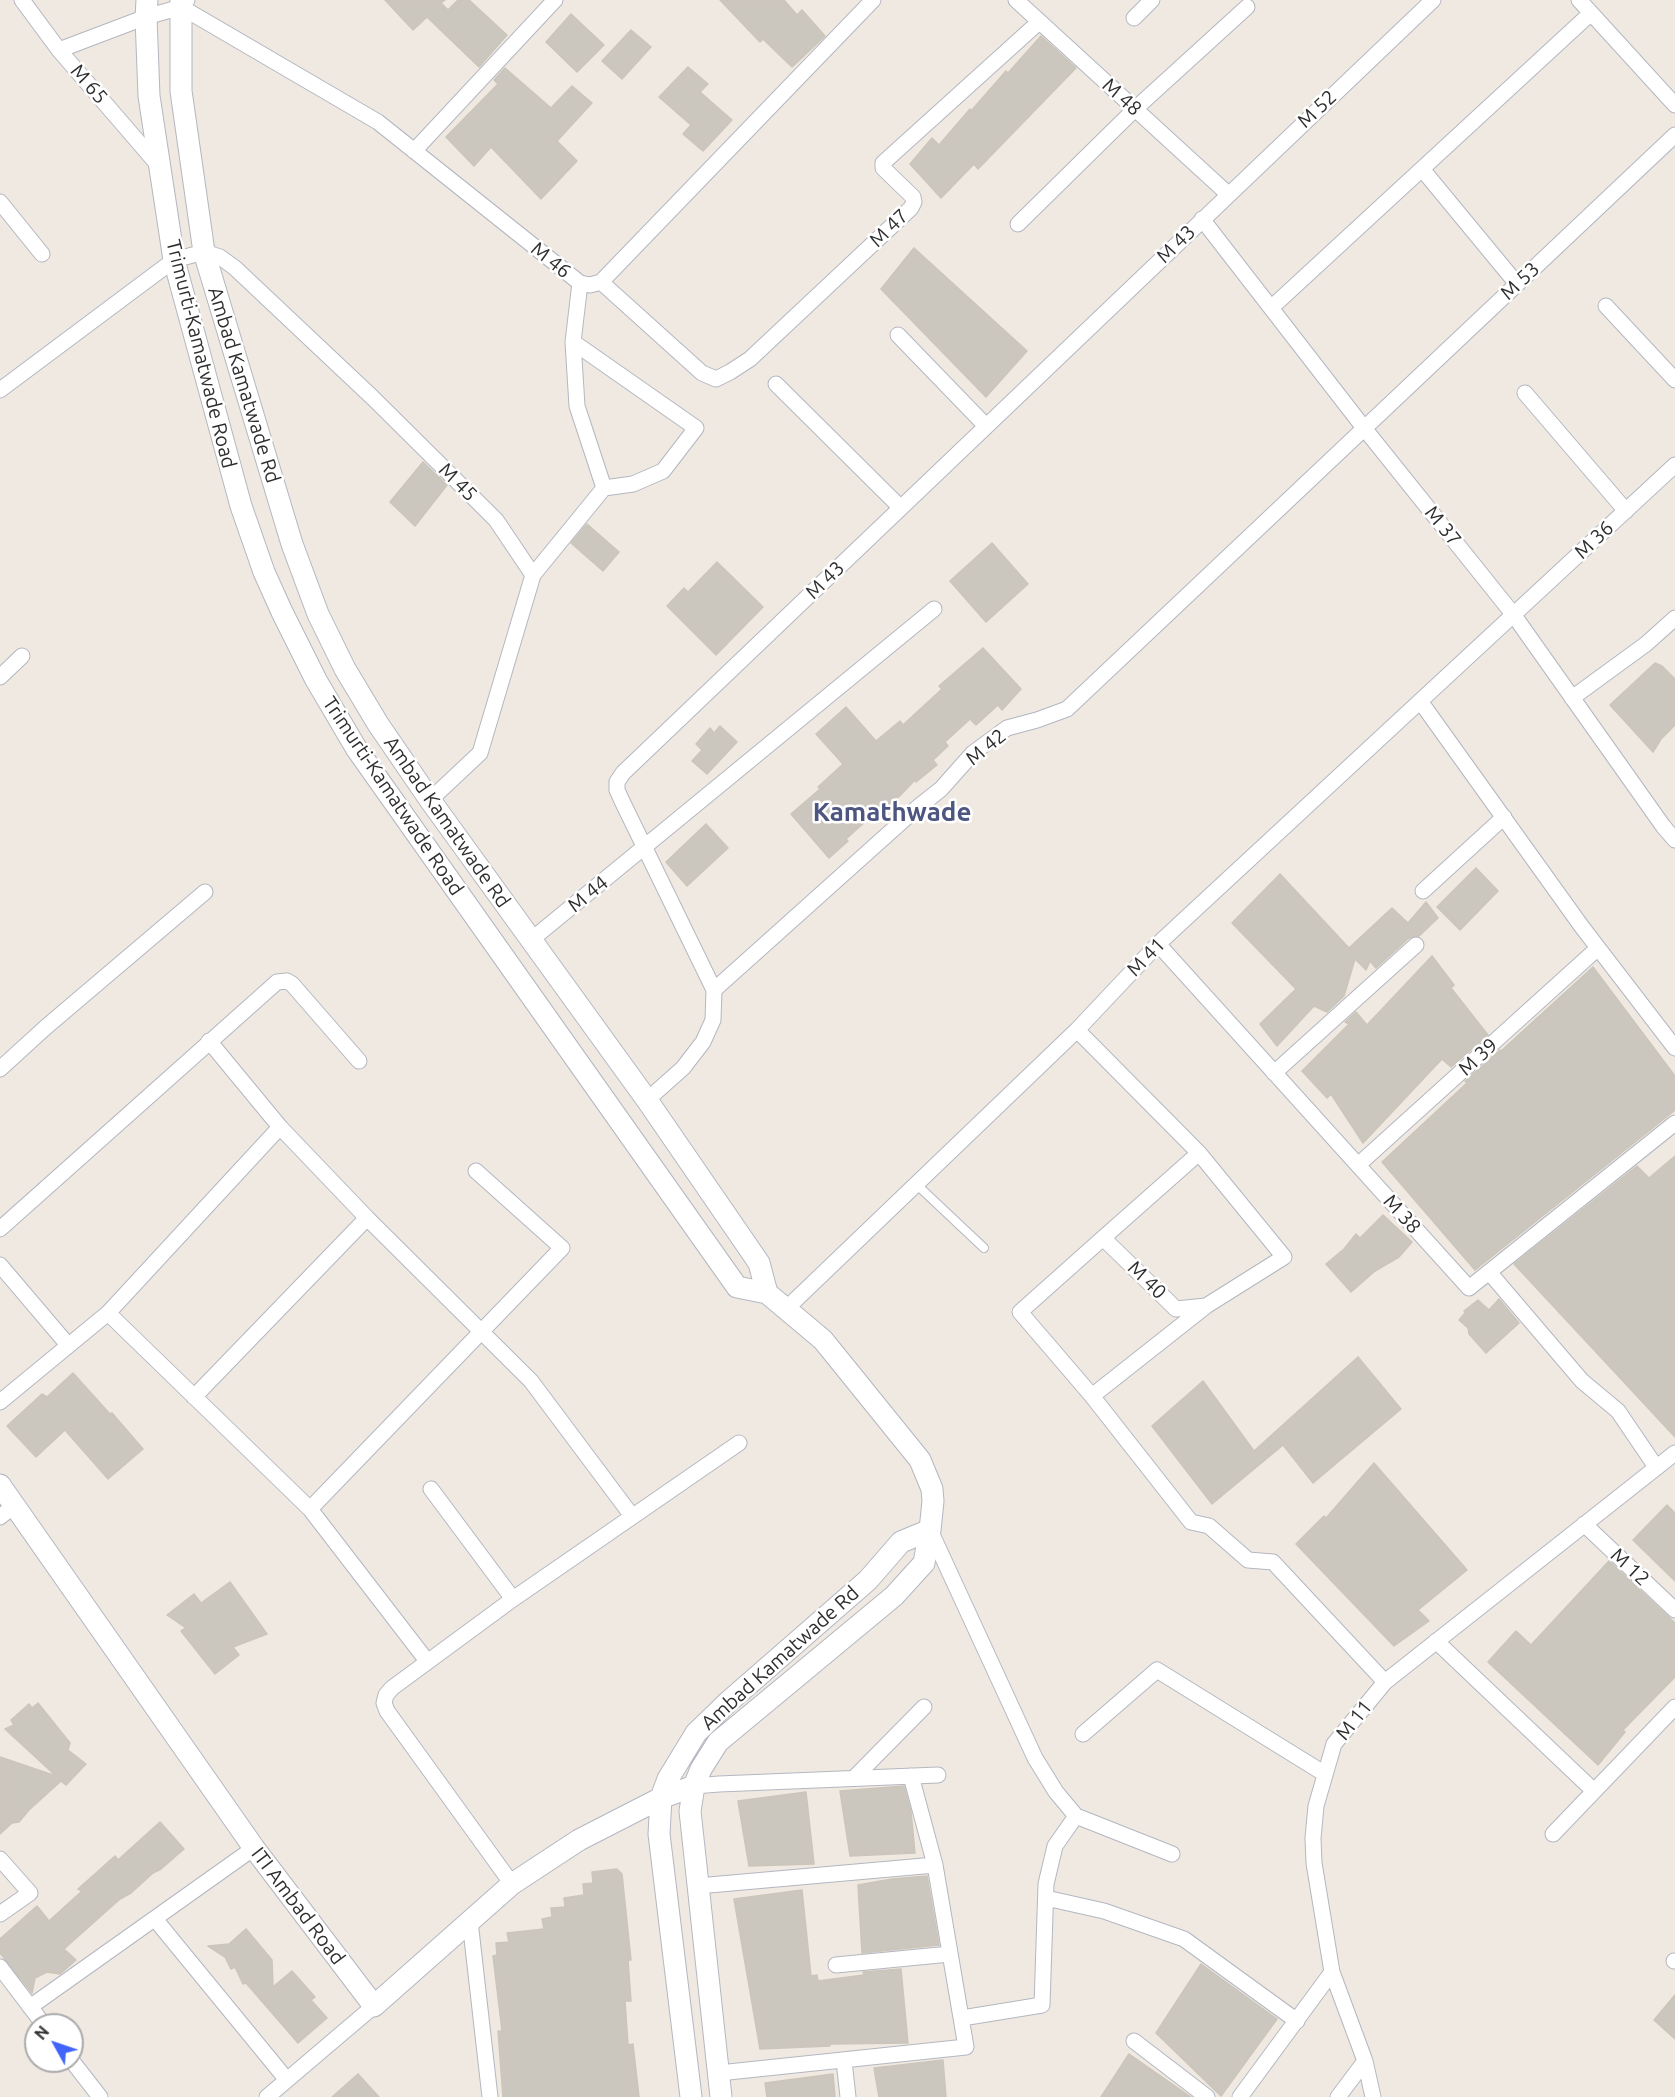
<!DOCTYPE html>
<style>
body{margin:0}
#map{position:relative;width:1675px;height:2097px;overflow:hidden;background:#efe9e1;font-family:Ubuntu,sans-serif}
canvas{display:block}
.north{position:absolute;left:24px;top:2013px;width:60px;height:60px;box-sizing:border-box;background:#fff;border:2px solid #ababab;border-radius:50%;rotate:310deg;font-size:16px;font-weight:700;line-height:24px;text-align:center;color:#2e2e2e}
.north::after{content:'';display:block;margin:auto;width:21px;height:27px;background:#4264fb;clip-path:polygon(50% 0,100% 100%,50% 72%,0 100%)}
</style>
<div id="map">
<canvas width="1675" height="2097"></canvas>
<div class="north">N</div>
</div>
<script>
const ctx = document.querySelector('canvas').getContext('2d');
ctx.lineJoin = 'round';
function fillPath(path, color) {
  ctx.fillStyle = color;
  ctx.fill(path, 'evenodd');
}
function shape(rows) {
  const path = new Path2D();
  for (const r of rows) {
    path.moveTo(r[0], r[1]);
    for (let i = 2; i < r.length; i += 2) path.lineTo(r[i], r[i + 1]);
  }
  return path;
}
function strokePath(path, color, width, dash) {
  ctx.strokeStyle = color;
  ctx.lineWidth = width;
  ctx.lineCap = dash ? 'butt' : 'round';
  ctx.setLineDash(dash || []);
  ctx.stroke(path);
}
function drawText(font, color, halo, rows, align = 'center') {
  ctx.font = font + ' Ubuntu,sans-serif';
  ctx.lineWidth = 5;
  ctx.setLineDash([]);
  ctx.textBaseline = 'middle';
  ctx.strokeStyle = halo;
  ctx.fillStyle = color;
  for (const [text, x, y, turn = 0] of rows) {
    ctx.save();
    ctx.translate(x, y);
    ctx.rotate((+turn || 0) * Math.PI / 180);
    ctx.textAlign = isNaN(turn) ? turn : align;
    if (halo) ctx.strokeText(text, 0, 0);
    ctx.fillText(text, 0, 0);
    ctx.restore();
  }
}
const building = shape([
 [385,0,445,0,441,3,448,10,458,0,469,0,507,35,479,67,427,17,413,30,385,0],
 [720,0,784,0,797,15,802,10,825,36,792,67,763,39,760,42,720,0],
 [571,14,604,45,577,72,546,42,571,14],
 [631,30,651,47,622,79,602,61,631,30],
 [1041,36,1076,68,978,169,974,164,941,198,910,164,932,138,939,145,970,109,971,111,1006,71,1008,73,1041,36],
 [688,67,708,84,700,92,732,120,703,151,683,134,691,125,659,97,688,67],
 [505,68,551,108,572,86,592,103,557,141,577,161,541,199,491,147,474,166,446,137,498,84,494,80,505,68],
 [914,248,1027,351,986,397,881,289,914,248],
 [423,462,447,485,415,526,390,502,423,462],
 [587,524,619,552,603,571,571,543,587,524],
 [992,543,1028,584,986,622,950,581,992,543],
 [717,562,763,607,716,655,667,606,684,588,688,592,717,562],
 [983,648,1021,689,1002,710,998,705,976,725,970,719,945,742,948,746,933,760,937,765,916,782,915,780,889,807,886,803,846,839,848,841,829,858,791,814,820,789,818,787,843,764,816,734,846,707,876,741,900,721,903,725,942,689,939,686,983,648],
 [1655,663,1662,666,1675,679,1675,725,1661,739,1653,752,1610,705,1655,663],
 [720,726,737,742,707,774,692,761,702,750,696,744,710,728,714,733,720,726],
 [706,824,728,848,687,886,666,862,706,824],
 [1476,868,1498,891,1460,930,1437,907,1476,868],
 [1280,874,1349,948,1392,908,1408,923,1426,902,1438,918,1419,936,1409,938,1376,968,1370,961,1366,970,1355,959,1344,996,1327,1012,1314,1006,1277,1046,1260,1024,1296,989,1232,923,1280,874],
 [1432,956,1454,985,1451,988,1488,1035,1451,1067,1442,1059,1363,1143,1331,1094,1327,1098,1302,1071,1349,1024,1345,1022,1356,1012,1367,1025,1432,956],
 [1593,967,1675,1076,1675,1110,1475,1270,1382,1162,1467,1083,1465,1081,1500,1050,1501,1051,1593,967],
 [1675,1156,1675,1437,1514,1264,1637,1166,1649,1178,1675,1156],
 [1383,1215,1412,1242,1399,1257,1375,1271,1351,1292,1326,1264,1344,1249,1356,1234,1360,1238,1383,1215],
 [1499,1299,1519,1323,1486,1353,1469,1334,1468,1328,1459,1320,1465,1313,1464,1311,1478,1300,1489,1310,1499,1299],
 [1358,1357,1401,1409,1313,1483,1283,1445,1212,1504,1152,1426,1203,1381,1254,1451,1358,1357],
 [73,1373,110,1414,112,1413,143,1449,108,1479,65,1430,36,1457,7,1426,42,1394,47,1397,73,1373],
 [1374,1463,1467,1570,1418,1610,1429,1621,1394,1646,1296,1544,1324,1516,1326,1518,1374,1463],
 [1667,1505,1675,1513,1675,1581,1633,1540,1667,1505],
 [1609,1561,1675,1623,1675,1677,1623,1730,1625,1732,1598,1765,1488,1662,1516,1631,1531,1645,1609,1561],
 [230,1582,267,1634,233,1647,239,1655,215,1674,181,1631,186,1628,167,1615,194,1594,201,1603,230,1582],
 [38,1703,70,1743,68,1750,86,1764,66,1785,61,1781,29,1810,19,1822,12,1823,0,1834,0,1757,56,1776,5,1729,14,1725,11,1720,29,1704,32,1708,38,1703],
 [904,1786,911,1812,915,1853,850,1856,840,1791,904,1786],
 [806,1792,814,1864,749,1866,738,1801,806,1792],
 [160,1822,184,1849,161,1869,153,1873,131,1893,120,1899,64,1949,76,1960,60,1974,47,1972,35,1978,32,1993,0,1953,0,1939,37,1906,49,1921,82,1891,78,1889,115,1856,118,1860,160,1822],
 [617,1869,622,1874,631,1960,628,1960,631,2001,625,2001,628,2045,633,2044,639,2097,503,2097,498,2031,502,2031,493,1956,497,1955,496,1943,509,1942,507,1933,544,1929,542,1919,552,1917,551,1908,565,1907,564,1898,584,1895,583,1884,593,1883,592,1872,617,1869],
 [927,1876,939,1945,862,1953,858,1885,892,1879,927,1876],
 [802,1890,811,1976,817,1975,818,1981,864,1975,863,1972,901,1969,908,2043,830,2044,830,2046,760,2049,734,1899,802,1890],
 [246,1929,272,1960,273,1987,292,1971,315,1997,311,2000,327,2018,298,2043,246,1983,243,1984,235,1967,231,1969,225,1957,208,1946,229,1944,246,1929],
 [1201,1964,1277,2019,1221,2096,1156,2033,1201,1964],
 [1675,1995,1675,2039,1654,2020,1675,1995],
 [1129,2054,1188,2095,1191,2097,1101,2097,1129,2054],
 [943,2060,946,2097,879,2097,874,2068,943,2060],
 [358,2074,379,2097,332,2097,358,2074],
 [833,2074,835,2097,767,2097,765,2083,833,2074]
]);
fillPath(building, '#cbc7bf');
strokePath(building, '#cbc5ba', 1.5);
const lane = shape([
 [915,1183,984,1248]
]);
const street = shape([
 [22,0,59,50,159,166],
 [1016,0,1228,194],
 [1579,0,1591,13],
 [181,7,378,122,580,283,590,285,601,282,873,0],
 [1134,18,1152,0],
 [59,50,146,17,181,7,187,0],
 [414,151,555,0],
 [1422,169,1517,284],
 [0,202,42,254],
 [1202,219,1364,428,1513,614,1663,826,1675,840],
 [1018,224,1135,109,1247,7],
 [601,282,702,373,716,379,730,372,750,359,911,208,914,202,913,197,883,168,883,163,1039,22],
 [1606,306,1675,380],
 [1271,308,1591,13,1675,105],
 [898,335,986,426],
 [573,342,580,283],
 [776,384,901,508],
 [0,390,174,260,204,252,220,257,235,268,373,398,496,520,533,575,480,753,430,800],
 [1525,393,1626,511],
 [533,575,604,488,633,484,663,471,696,428,573,342,577,406,604,488],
 [0,677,22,656],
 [1572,698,1646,644,1675,618],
 [1420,701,1582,927,1675,1048],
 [1423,891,1504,817],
 [531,940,934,609],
 [1158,944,1469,1288,1675,1123],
 [714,990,622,801,617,790,617,782,623,773,1433,0],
 [1077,1030,1199,1153,1284,1257,1206,1306,1176,1309,1103,1238,1199,1153],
 [209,1041,280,1127],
 [0,1069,46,1027,205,892],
 [1274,1073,1416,945],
 [647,1100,683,1068,703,1042,713,1020,714,990,917,808,941,789,973,753,1007,728,1037,720,1067,709,1675,135],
 [1358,1165,1598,948],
 [0,1229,277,982,287,981,292,984,359,1061],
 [1103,1238,1020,1312,1092,1396,1191,1522,1209,1526,1248,1560,1273,1562,1385,1682],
 [0,1265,68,1345],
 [1489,1272,1582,1381,1618,1411,1656,1467],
 [787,1308,1077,1030,1158,944,1675,465],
 [108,1313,310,1509,427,1661],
 [1092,1396,1206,1306],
 [194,1397,367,1218],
 [0,1402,108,1313,280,1127,367,1218,531,1381,632,1516],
 [431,1489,513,1599],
 [310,1509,562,1248,476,1171],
 [0,1517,15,1505],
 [1584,1524,1675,1610],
 [930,1530,1035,1758,1056,1792,1076,1816],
 [1436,1641,1594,1791],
 [1083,1734,1157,1670,1325,1774],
 [911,1776,935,1865],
 [854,1778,924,1707],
 [694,1786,719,1784,938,1775],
 [1553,1834,1675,1707],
 [0,1859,30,1893,0,1914],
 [512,1884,387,1711,384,1703,386,1695,392,1688,513,1599,739,1443],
 [698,1886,935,1865,966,2047,719,2073],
 [1046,1898,1104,1911,1184,1939,1297,2021],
 [155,1919,287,2080],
 [470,1921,490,2097],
 [1674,1961,1675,1961],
 [836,1965,950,1954],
 [0,1967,44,2025],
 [1332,1972,1365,2061,1373,2097],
 [30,2007,254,1848],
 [962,2018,1042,2005,1046,1884,1055,1846,1076,1816,1172,1854],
 [1134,2041,1207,2097],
 [72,2061,100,2097],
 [844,2061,848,2097],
 [267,2097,374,2006],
 [1240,2097,1332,1972,1314,1863,1313,1838,1316,1806,1334,1744,1385,1682,1675,1453],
 [1338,2097,1365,2061]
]);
const secondary = shape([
 [147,0,146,17,149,96,174,260,241,506,264,572,282,612,316,680,356,748,737,1287,767,1293],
 [181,0,181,91,204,252,292,544,318,614,345,669,378,724,430,800,647,1100,759,1263,767,1293,823,1340,920,1460,932,1489,933,1501,930,1530,924,1563,894,1596,718,1742,701,1769,694,1786,690,1811,721,2097],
 [0,1485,254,1848,374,2006,512,1884,579,1840,661,1798,694,1786],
 [691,2097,659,1834,661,1798,668,1779,696,1733,727,1703,868,1580,901,1542,930,1530]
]);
strokePath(lane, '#b4b7c1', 10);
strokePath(street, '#b4b7c1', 17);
strokePath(secondary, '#b4b7c1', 23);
strokePath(lane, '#fff', 8);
strokePath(street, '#fff', 15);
strokePath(secondary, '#fff', 21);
drawText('20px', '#2e2e2e', '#fff', [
 ["M 65",89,84,49],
 ["M 48",1122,97,42],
 ["M 52",1317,109,-43],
 ["M 47",889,228,-44],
 ["M 43",1176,244,-44],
 ["M 46",551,260,39],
 ["M 53",1520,281,-43],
 ["Trimurti-Kamatwade Road",201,354,76],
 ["Ambad Kamatwade Rd",244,385,73],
 ["M 45",458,482,45],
 ["M 37",1443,526,51],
 ["M 36",1594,540,-43],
 ["M 43",825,580,-44],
 ["M 42",986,747,-39],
 ["Trimurti-Kamatwade Road",393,796,56],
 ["Ambad Kamatwade Rd",447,822,55],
 ["M 44",588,894,-39],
 ["M 41",1146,957,-46],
 ["M 39",1478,1057,-42],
 ["M 38",1402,1214,48],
 ["M 40",1147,1280,44],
 ["M 12",1630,1567,43],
 ["Ambad Kamatwade Rd",780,1658,-42],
 ["M 11",1354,1720,-51],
 ["ITI Ambad Road",298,1906,53]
]);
drawText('bold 26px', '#4d5680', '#fff', [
 ["Kamathwade",892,812]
]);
</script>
